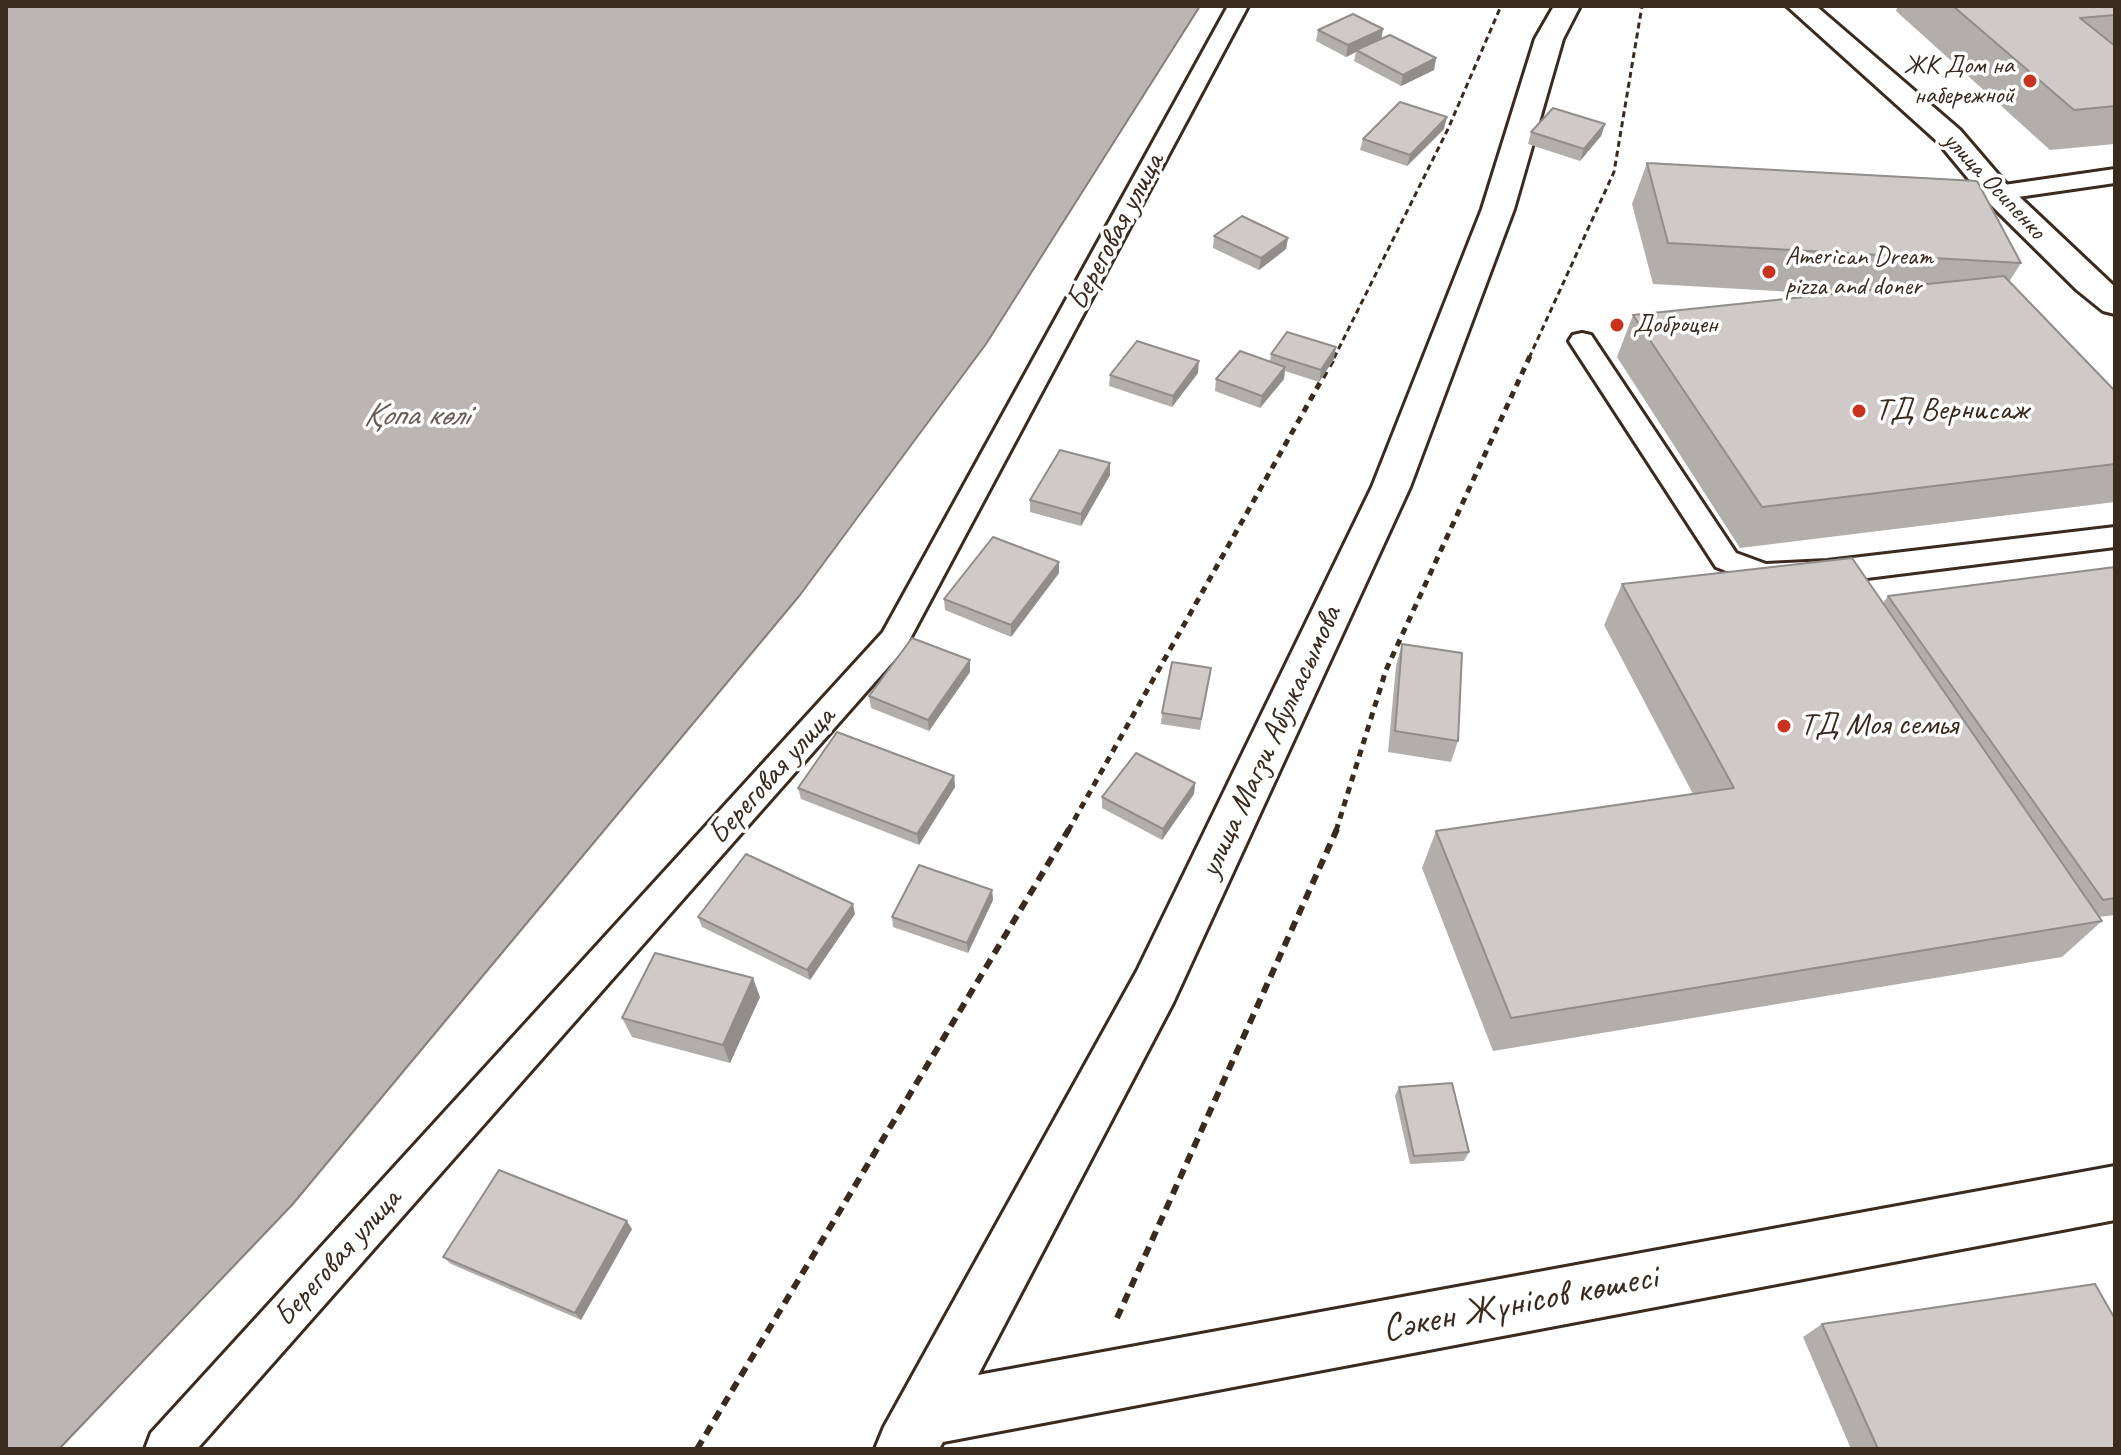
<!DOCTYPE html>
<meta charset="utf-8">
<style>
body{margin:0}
#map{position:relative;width:2121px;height:1455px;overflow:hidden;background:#fff;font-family:Caveat,sans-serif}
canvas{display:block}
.frame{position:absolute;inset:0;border:8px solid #3b2a1e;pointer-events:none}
</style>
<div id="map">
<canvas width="2121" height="1455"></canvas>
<div class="frame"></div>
</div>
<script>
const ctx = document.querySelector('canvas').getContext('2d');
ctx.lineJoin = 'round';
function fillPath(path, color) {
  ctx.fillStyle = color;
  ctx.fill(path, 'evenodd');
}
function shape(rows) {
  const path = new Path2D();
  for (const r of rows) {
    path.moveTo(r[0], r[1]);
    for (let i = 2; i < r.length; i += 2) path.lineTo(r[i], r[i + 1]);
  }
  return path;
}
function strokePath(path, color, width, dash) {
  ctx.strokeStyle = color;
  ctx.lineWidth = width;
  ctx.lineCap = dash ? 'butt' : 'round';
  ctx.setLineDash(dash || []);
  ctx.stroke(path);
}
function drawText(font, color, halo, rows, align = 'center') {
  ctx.font = font + ' Caveat,sans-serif';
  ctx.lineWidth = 7;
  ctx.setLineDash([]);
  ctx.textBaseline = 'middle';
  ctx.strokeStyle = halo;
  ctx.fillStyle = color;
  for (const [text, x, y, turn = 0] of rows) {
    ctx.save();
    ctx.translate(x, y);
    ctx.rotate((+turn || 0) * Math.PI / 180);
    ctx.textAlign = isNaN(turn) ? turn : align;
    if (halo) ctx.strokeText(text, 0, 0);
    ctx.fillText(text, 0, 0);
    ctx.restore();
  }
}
const water = shape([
 [6,6,1200,6,986,344,800,595,292,1205,59,1449,6,1449,6,6]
]);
fillPath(water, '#bcb6b3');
strokePath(water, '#887e77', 2);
const lane = shape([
 [1228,6,1248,6,905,648,197,1449,145,1449,151,1433,883,632,1228,6],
 [2115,169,2115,183,1997,200,1972,200,1964,198,1961,193,1964,188,1972,186,1997,186,2115,169],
 [1582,333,1591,335,1736,553,1766,564,1827,561,2115,527,2115,547,1827,583,1764,586,1716,567,1569,341,1573,335,1582,333]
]);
const street = shape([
 [1554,6,1580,6,1563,39,1514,209,1410,487,1173,1003,978,1375,2115,1166,2115,1220,943,1442,939,1449,875,1449,884,1427,1137,971,1372,487,1482,209,1535,39,1554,6],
 [1787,6,1816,6,1960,130,2008,186,2115,287,2115,314,2103,311,2077,290,1986,200,1938,142,1787,6]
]);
strokePath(lane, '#3b2a1e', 6);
strokePath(street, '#3b2a1e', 6);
strokePath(shape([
 [1334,358,1448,129,1501,6],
 [1529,358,1614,172,1642,6]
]), '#3b2a1e', 3, [6, 4]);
strokePath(shape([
 [1068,831,1335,356],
 [1336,831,1386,670,1530,356]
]), '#3b2a1e', 5, [7, 6]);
strokePath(shape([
 [1117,1318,1337,829],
 [697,1449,1069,829]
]), '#3b2a1e', 6, [10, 7]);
fillPath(lane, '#fff');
fillPath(street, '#fff');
fillPath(shape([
 [1898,6,2115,6,2115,144,2050,150,1896,11],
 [1383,29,1381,39,1436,58,1434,70,1401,86,1354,61,1356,52,1346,57,1316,41,1318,30],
 [1605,124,1601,136,1580,161,1528,144,1531,132],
 [1444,129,1407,166,1360,150,1363,139],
 [1647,163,2021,263,2009,282,2115,391,2115,502,1740,548,1617,357,1633,315,1829,294,1653,284,1632,204],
 [1214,236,1288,238,1286,249,1259,270,1213,248],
 [1271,354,1334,359,1319,382,1285,371,1284,379,1260,408,1215,391,1216,379,1270,361],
 [1198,373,1172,407,1109,386,1110,375],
 [1110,475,1081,526,1030,512,1030,500],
 [2115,567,2115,915,2099,917,2102,921,2062,957,1493,1051,1422,868,1436,831,1693,794,1604,625,1622,584,1883,603,1888,596],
 [1059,573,1011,637,945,610,944,599],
 [1402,644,1458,741,1451,762,1388,752,1396,666],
 [970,660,970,672,929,731,871,708,869,696],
 [1209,679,1200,730,1161,724,1162,713],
 [954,776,955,787,919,845,801,799,798,788],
 [1195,783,1194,794,1162,840,1102,808,1102,797],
 [992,890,993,900,968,953,893,927,892,917],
 [855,914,810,980,702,927,698,917],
 [760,997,730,1063,632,1037,622,1018],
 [1399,1087,1469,1152,1464,1161,1410,1164,1395,1096],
 [632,1229,581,1320,451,1264,443,1257],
 [1822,1324,2115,1449,1851,1449,1803,1337]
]), '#b2aeab');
fillPath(shape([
 [1383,29,1381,40,1356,50,1356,52,1346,57,1348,45],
 [1436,58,1434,70,1401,86,1403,75],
 [1447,117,1444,129,1407,166,1410,155],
 [1605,124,1601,136,1580,161,1584,149],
 [1288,238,1286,249,1259,270,1261,258],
 [1336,347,1334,359,1319,382,1321,370],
 [1199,361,1198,373,1172,407,1173,396],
 [1285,367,1284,379,1260,408,1262,396],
 [1110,463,1110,475,1081,526,1081,514],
 [1059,562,1059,573,1011,637,1011,625],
 [970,660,970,672,929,731,928,720],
 [954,776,955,787,919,845,917,834],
 [1195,783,1194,794,1162,840,1163,829],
 [992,890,993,900,968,953,967,943],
 [853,904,855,914,810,980,807,970],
 [753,978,760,997,730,1063,723,1045],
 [627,1221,632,1229,581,1320,575,1313]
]), '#918d8b');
const building = shape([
 [1953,6,2115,6,2115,15,2080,18,2115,46,2115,106,2074,110,1953,6],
 [1353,14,1383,29,1348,45,1318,30,1353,14],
 [1390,35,1436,58,1403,75,1356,50,1390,35],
 [1400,102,1447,117,1410,155,1363,139,1400,102],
 [1553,108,1605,124,1584,149,1531,132,1553,108],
 [1647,163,1977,181,2021,263,1668,243,1647,163],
 [1242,216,1288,238,1261,258,1214,236,1242,216],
 [2004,276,2115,391,2115,464,1762,507,1633,315,2004,276],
 [1287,332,1336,347,1321,370,1271,354,1287,332],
 [1137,341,1199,361,1173,396,1110,375,1137,341],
 [1240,351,1285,367,1262,396,1216,379,1240,351],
 [1060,450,1110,463,1081,514,1030,500,1060,450],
 [993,537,1059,562,1011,625,944,599,993,537],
 [1852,558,2102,921,1511,1018,1436,831,1734,788,1622,584,1852,558],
 [2115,567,2115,898,2103,900,1888,596,2115,567],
 [912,638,970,660,928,720,869,696,912,638],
 [1402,644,1462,653,1458,741,1395,731,1402,644],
 [1172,662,1211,668,1201,719,1162,713,1172,662],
 [837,732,954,776,917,834,798,788,837,732],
 [1136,753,1195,783,1163,829,1102,797,1136,753],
 [746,854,853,904,807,970,698,917,746,854],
 [919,865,992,890,967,943,892,917,919,865],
 [655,953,753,978,723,1045,622,1018,655,953],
 [1452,1083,1469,1152,1414,1156,1399,1087,1452,1083],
 [499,1170,627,1221,575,1313,443,1257,499,1170],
 [2095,1284,2115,1319,2115,1449,1878,1449,1822,1324,2095,1284]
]);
fillPath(building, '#cfcac7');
strokePath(building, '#918d8b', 2);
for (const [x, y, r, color] of [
 [2030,81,8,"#c8321e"],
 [1769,272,8,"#c8321e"],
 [1617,325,8,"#c8321e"],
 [1859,411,8,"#c8321e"],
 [1784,726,8,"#c8321e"]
]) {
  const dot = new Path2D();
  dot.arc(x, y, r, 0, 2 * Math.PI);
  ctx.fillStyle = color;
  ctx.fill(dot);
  strokePath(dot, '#fff', 3);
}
drawText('26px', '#3b2a1e', '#fff', [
 ["ЖК Дом на",2014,66,"right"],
 ["набережной",2014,96,"right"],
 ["American Dream",1785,257],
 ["pizza and doner",1785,287],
 ["Доброцен",1633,325]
], 'left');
drawText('26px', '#3b2a1e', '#fff', [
 ["улица Осипенко",1994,186,47]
]);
drawText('32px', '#3b2a1e', '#fff', [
 ["Береговая улица",1116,232,-62],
 ["улица Магзи Абулкасымова",1271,742,-65],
 ["Береговая улица",772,776,-48],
 ["Береговая улица",338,1258,-48]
]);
drawText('32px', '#3b2a1e', '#fff', [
 ["ТД Вернисаж",1875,411],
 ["ТД Моя семья",1800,726]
], 'left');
drawText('italic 34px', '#685b52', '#fff', [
 ["Қопа көлі",416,416]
]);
drawText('38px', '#3b2a1e', '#fff', [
 ["Сәкен Жүнісов көшесі",1520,1304,-11]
]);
</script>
